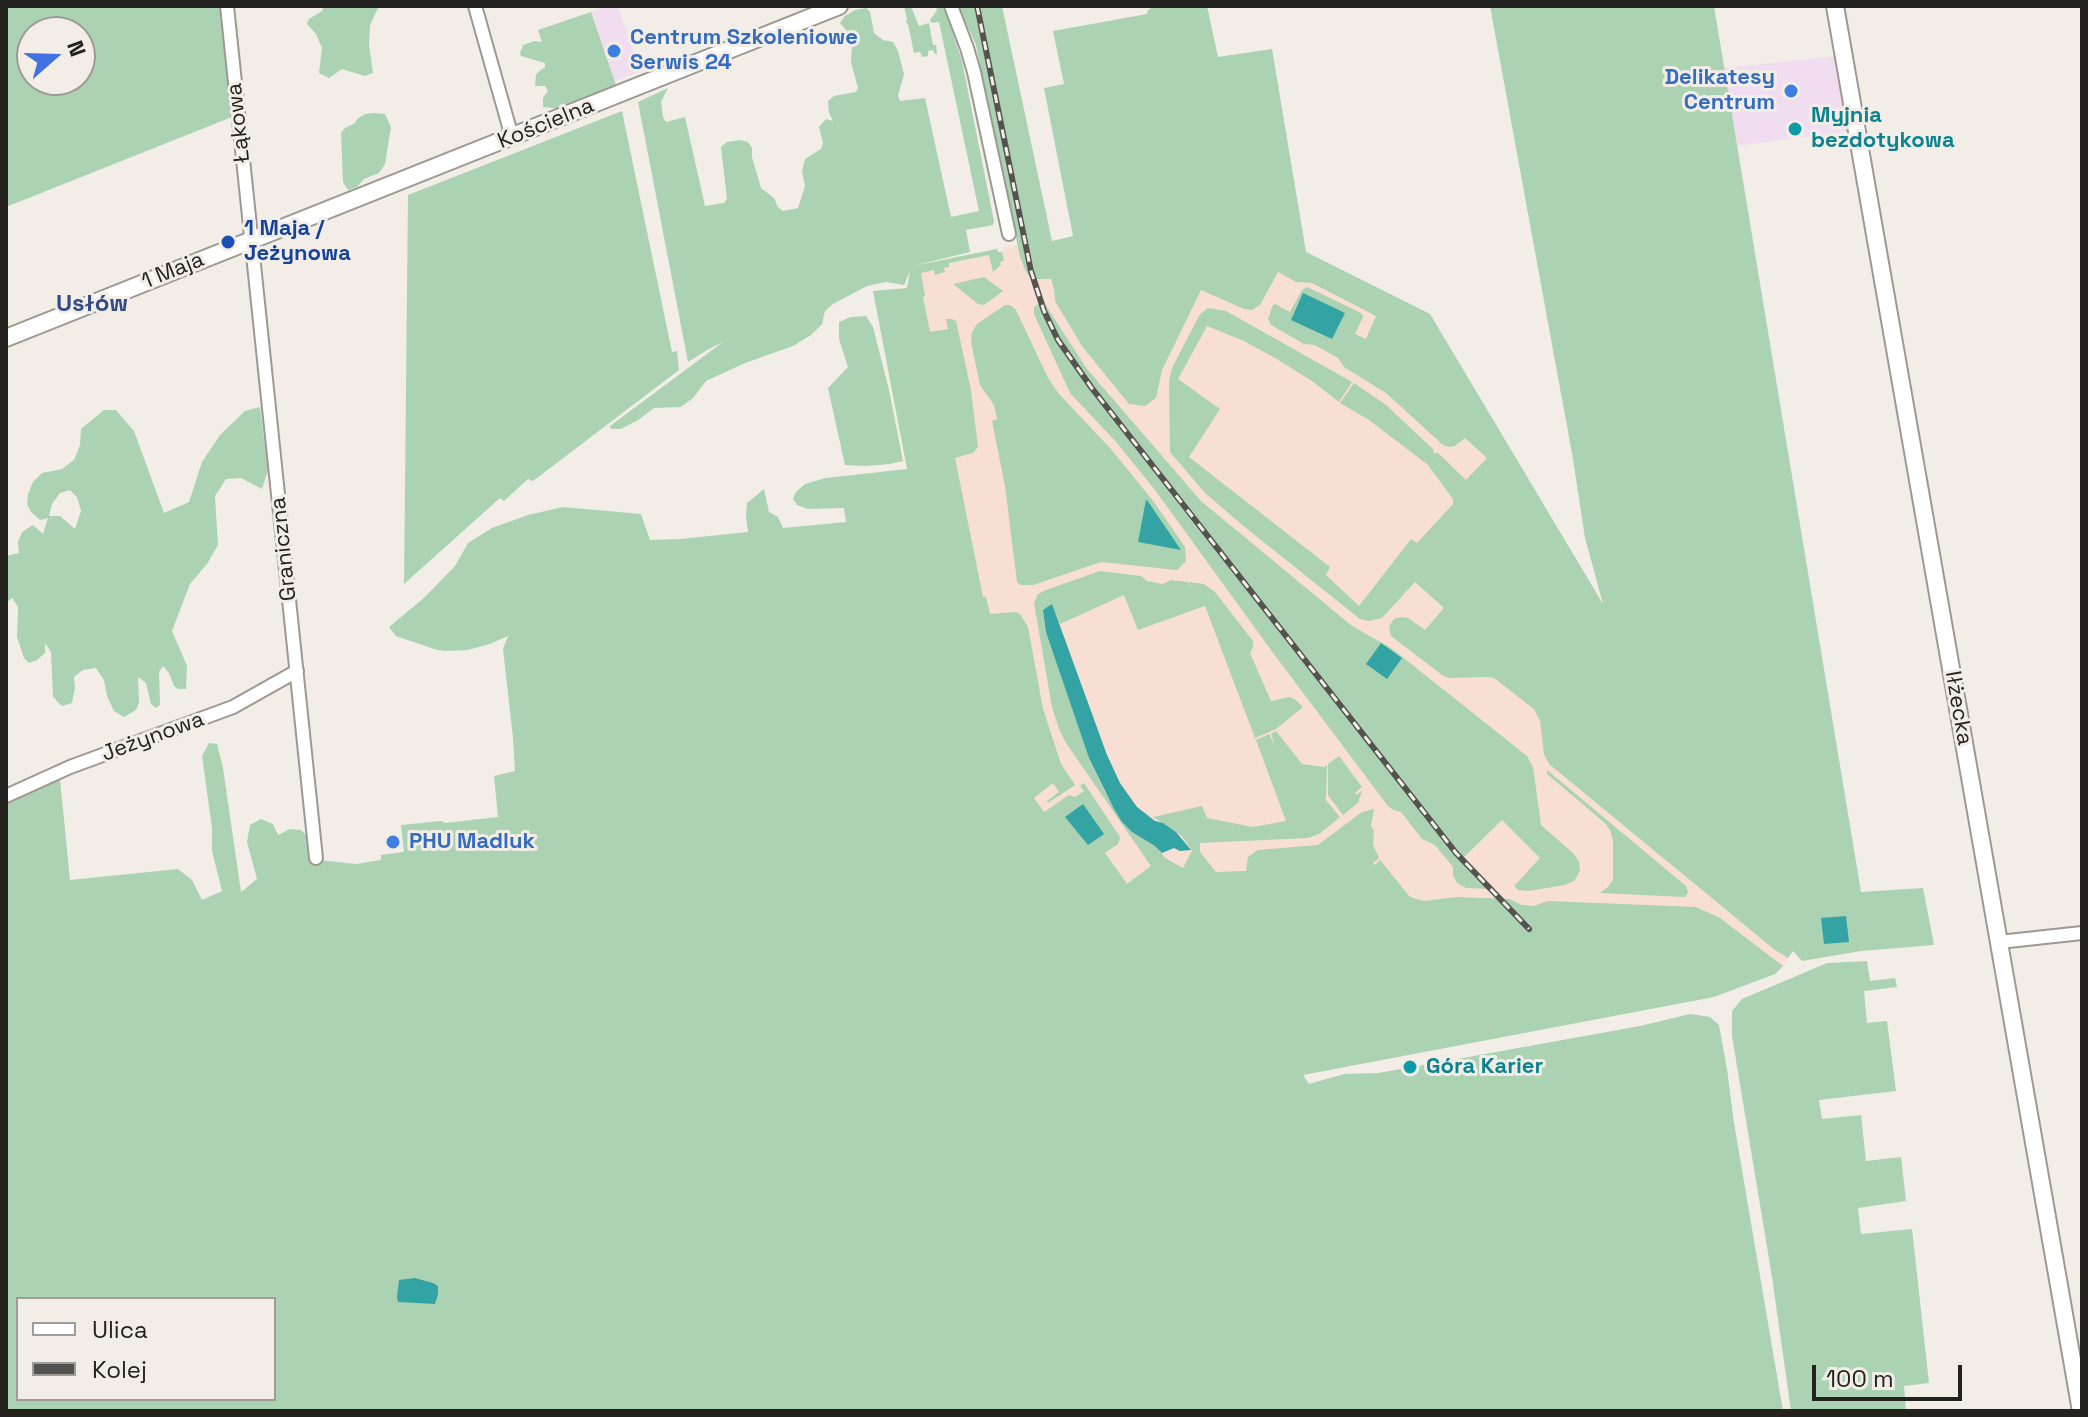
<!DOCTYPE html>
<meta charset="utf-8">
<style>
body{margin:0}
#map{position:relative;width:2088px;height:1417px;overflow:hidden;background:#f2eee7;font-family:"Space Grotesk",sans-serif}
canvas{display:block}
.frame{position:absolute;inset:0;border:8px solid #23221f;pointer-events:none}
.legend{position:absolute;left:16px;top:1297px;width:260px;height:104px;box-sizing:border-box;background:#f2eee7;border:2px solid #9f9c97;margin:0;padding:10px 14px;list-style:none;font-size:24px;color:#23221f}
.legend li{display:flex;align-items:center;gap:16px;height:40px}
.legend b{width:40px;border:2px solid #9f9c97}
.north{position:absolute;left:16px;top:16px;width:80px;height:80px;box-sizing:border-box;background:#f2eee7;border:2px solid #9f9c97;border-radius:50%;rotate:70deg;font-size:22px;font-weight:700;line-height:32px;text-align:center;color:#23221f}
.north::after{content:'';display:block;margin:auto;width:28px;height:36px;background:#4271e2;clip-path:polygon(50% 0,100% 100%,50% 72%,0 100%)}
.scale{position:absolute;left:1812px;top:1365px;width:150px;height:36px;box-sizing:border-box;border:4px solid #23221f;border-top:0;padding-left:10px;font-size:24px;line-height:28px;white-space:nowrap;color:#23221f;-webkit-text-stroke:6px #f2eee7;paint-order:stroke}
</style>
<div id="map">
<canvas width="2088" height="1417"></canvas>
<div class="frame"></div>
<ul class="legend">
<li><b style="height:10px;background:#fff"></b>Ulica</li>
<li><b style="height:10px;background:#54534f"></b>Kolej</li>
</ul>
<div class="north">N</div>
<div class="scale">100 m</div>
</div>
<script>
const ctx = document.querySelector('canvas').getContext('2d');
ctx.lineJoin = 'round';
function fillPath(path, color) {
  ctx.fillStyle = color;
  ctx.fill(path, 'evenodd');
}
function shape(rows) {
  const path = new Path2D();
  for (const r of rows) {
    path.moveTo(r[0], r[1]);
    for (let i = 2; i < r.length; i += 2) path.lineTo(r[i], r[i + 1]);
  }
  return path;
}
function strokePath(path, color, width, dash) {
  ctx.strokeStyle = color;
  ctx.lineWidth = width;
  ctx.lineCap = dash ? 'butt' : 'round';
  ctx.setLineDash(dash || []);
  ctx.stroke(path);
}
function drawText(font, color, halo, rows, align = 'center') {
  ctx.font = font + ' "Space Grotesk",sans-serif';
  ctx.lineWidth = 6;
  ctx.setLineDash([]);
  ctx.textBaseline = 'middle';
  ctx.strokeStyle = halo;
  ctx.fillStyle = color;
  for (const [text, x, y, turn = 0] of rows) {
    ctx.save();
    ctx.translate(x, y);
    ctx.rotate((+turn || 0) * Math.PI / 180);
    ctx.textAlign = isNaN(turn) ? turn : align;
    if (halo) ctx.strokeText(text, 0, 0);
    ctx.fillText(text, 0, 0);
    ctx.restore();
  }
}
fillPath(shape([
 [609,6,618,6,636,59,646,56,650,68,615,81,591,12],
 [1838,56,1851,131,1737,146,1724,68]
]), '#f0def0');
fillPath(shape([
 [1074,236,1286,242,1430,314,1779,904,1800,936,1785,964,1775,974,1618,1014,1303,1075,1028,853,873,291,907,288,912,267,997,249,999,253,1005,251,1004,247,1021,244,1022,248]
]), '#f7dfd4');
fillPath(shape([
 [6,6,224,6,237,115,6,207],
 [32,32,80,32,80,80,32,80],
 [324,6,379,6,370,25,369,44,373,73,365,76,342,69,329,78,319,73,322,48,316,34,307,24,309,19,322,11],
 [904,6,911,6,919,26,929,23,933,45,936,45,937,54,935,54,933,50,928,51,928,56,922,57,920,52,914,53,908,24,906,22,907,19],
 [936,6,944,6,962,61,994,221,993,225,966,230,970,252,912,266,997,249,998,252,1002,252,1004,261,1000,262,1001,265,993,272,989,255,949,263,949,267,944,268,945,272,935,275,934,270,921,273,925,296,923,297,930,332,948,329,946,319,952,319,956,321,971,390,978,447,973,453,955,458,983,597,986,597,990,614,1016,612,1020,614,1028,627,1043,709,1061,764,1075,785,1048,803,1047,801,1059,792,1053,783,1034,798,1044,812,1069,795,1075,797,1084,791,1080,786,1084,783,1120,837,1118,844,1105,853,1127,884,1151,866,1066,743,1059,729,1052,707,1034,603,1038,594,1046,590,1100,571,1141,576,1147,581,1163,584,1171,580,1188,582,1191,589,1189,582,1204,584,1215,592,1253,641,1253,647,1250,653,1271,701,1290,697,1296,700,1303,707,1276,729,1255,738,1205,606,1138,630,1124,595,1060,624,1052,605,1044,621,1089,758,1105,792,1122,822,1132,832,1156,846,1165,858,1183,868,1192,851,1182,836,1153,817,1202,806,1207,818,1253,827,1286,821,1256,740,1269,734,1275,746,1271,734,1276,731,1302,764,1324,767,1327,765,1326,797,1325,799,1340,817,1319,834,1308,838,1200,843,1200,852,1216,872,1246,871,1248,857,1258,850,1318,845,1362,812,1374,809,1371,826,1374,831,1373,845,1379,858,1373,863,1375,865,1380,860,1409,896,1416,899,1425,901,1456,897,1509,899,1522,905,1534,906,1548,901,1696,907,1720,918,1783,966,1775,974,1714,997,1303,1075,1309,1084,1344,1074,1378,1073,1463,1058,1640,1026,1690,1014,1710,1017,1719,1025,1727,1069,1734,1123,1783,1411,6,1411,6,800,60,779,70,880,178,869,192,880,202,900,222,891,212,851,212,828,202,756,209,743,217,744,223,768,241,892,257,879,247,842,250,825,261,819,273,824,278,835,290,829,301,830,306,835,309,859,356,864,381,860,381,855,404,852,401,825,441,821,445,823,498,817,494,776,515,771,513,738,503,649,508,636,490,644,468,650,446,651,437,650,396,636,389,627,425,597,455,566,468,543,492,528,528,515,563,507,641,514,650,540,680,539,748,532,746,516,747,503,764,489,769,512,778,517,783,528,846,522,844,508,808,509,797,505,793,499,796,492,805,484,826,478,907,469,873,291,907,288,910,271,904,285,886,282,867,286,833,304,825,311,822,324,811,335,793,346,745,363,706,381,693,398,681,407,654,408,638,420,621,429,611,429,610,426,723,342,707,350,688,362,638,102,668,88,661,102,663,117,666,122,685,117,705,206,724,203,727,199,721,147,727,142,740,140,748,142,752,148,752,157,761,188,774,198,778,207,783,211,798,208,805,186,802,171,805,159,821,149,823,143,819,127,826,119,833,121,829,113,828,101,834,96,856,92,858,88,851,62,852,46,850,35,840,23,845,16,855,10,866,8,870,12,874,33,883,40,893,42,898,51,904,74,898,96,900,101,925,98,951,217,979,211,939,22,931,23,930,20,937,10],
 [18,1299,274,1299,274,1399,18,1399],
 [958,6,974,6,1031,278,1026,272,1020,257,976,45],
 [979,6,1002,6,1052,241,1073,236,1044,88,1064,84,1053,31,1147,14,1148,10,1154,6,1207,6,1218,57,1272,49,1306,252,1430,314,1603,604,1585,538,1573,459,1490,6,1714,6,1861,892,1923,888,1934,945,1861,951,1802,961,1793,951,1788,958,1775,950,1549,764,1544,754,1540,721,1534,709,1494,678,1488,677,1448,678,1442,675,1391,636,1389,626,1394,619,1401,617,1408,618,1425,630,1444,608,1415,582,1382,618,1369,621,1360,619,1246,528,1205,493,1170,452,1169,381,1172,368,1200,314,1208,308,1226,311,1352,382,1339,402,1312,381,1275,358,1244,341,1207,326,1178,379,1220,409,1189,457,1330,567,1326,575,1359,606,1411,539,1417,543,1453,504,1453,499,1428,465,1369,420,1340,403,1354,383,1386,405,1434,450,1433,452,1436,454,1437,452,1466,480,1487,458,1465,438,1455,446,1449,447,1443,445,1386,393,1344,367,1338,358,1315,345,1304,344,1271,325,1268,319,1273,305,1275,304,1290,312,1302,290,1307,287,1361,313,1363,317,1355,334,1366,339,1376,316,1312,283,1296,282,1278,272,1260,305,1252,310,1244,309,1201,290,1162,370,1156,398,1145,406,1129,404,1082,346,1055,301,1054,289,1051,279,1036,279],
 [591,12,616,85,563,109,543,107,543,98,548,91,545,86,535,86,536,74,545,67,545,63,521,56,520,53,523,45,534,41,542,42,538,30],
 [622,111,672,352,677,351,679,370,533,481,528,479,504,501,500,498,404,584,408,195],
 [374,113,385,114,391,127,385,164,379,173,364,179,357,187,348,190,343,182,341,133,345,128,355,123,357,119,365,114],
 [984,277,1003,291,984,305,978,304,953,284],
 [1043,301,1087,369,1201,501,1352,626,1391,648,1527,756,1533,767,1541,825,1574,854,1579,862,1580,871,1574,881,1565,885,1529,891,1518,890,1514,886,1540,858,1502,820,1462,859,1492,889,1466,888,1457,883,1453,875,1453,867,1435,845,1422,839,1401,812,1393,810,1388,806,1271,650,1155,490,1117,443,1070,393,1034,314,1034,307],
 [1005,305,1010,305,1016,310,1048,378,1059,394,1110,448,1154,502,1185,547,1186,561,1177,570,1101,562,1033,585,1021,585,1017,582,1005,486,992,421,997,419,994,405,980,385,971,342,972,332,977,324],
 [866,316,873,327,889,390,903,461,890,464,865,466,845,465,828,388,848,367,839,339,839,322,851,317],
 [260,407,268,470,262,489,241,478,226,479,215,496,218,545,207,564,190,584,172,631,187,666,186,689,178,689,174,686,169,673,163,666,159,672,160,705,156,708,151,704,146,683,138,677,139,703,136,710,124,717,114,711,107,696,104,680,96,668,83,670,74,677,75,688,72,703,62,706,53,697,51,652,45,643,45,653,37,660,29,663,24,658,17,637,18,607,12,598,6,603,6,556,19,553,18,542,22,532,33,525,43,534,48,518,40,520,31,512,27,504,28,494,33,482,42,473,62,469,74,460,80,445,81,429,104,410,116,410,134,431,164,513,189,502,202,462,220,435,245,411],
 [70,490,77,497,81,511,75,529,60,516,49,516,52,504,60,493],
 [1339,756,1362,787,1355,793,1356,795,1362,791,1358,803,1343,815,1328,795,1328,764],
 [1547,770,1686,886,1688,892,1685,897,1600,893,1608,887,1613,880,1613,841,1610,830,1605,823,1547,774],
 [1867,961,1870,981,1895,978,1897,987,1864,991,1867,1023,1887,1021,1896,1091,1819,1100,1822,1119,1861,1115,1866,1161,1901,1157,1906,1201,1858,1208,1861,1234,1912,1229,1929,1383,1904,1386,1906,1411,1791,1411,1772,1277,1732,1036,1732,1011,1742,999,1827,963]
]), '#abd2b3');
fillPath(shape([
 [1303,293,1345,313,1332,339,1291,320],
 [1146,500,1147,500,1181,550,1138,542],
 [1052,604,1107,755,1120,783,1137,807,1155,821,1163,823,1176,832,1191,850,1180,851,1174,848,1162,853,1155,846,1132,832,1122,822,1114,809,1089,758,1046,632,1043,610],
 [1381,643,1402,658,1387,679,1366,664],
 [1083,804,1104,834,1088,845,1065,817],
 [1846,916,1849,942,1824,944,1821,918],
 [415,1278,433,1283,438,1286,438,1294,435,1304,398,1302,397,1297,399,1280]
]), '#34a3a3');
const minor = shape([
 [227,6,316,858],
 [475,6,512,137],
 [951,6,967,48,974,72,1009,234],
 [6,796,70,767,233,707,297,671],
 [1999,942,2082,933]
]);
const tertiary = shape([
 [1835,6,2081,1411],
 [6,338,839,6]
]);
strokePath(minor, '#9d9892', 16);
strokePath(tertiary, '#9d9892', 20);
strokePath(minor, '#fff', 12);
strokePath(tertiary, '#fff', 16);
const rail = shape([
 [977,6,1031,271,1044,311,1058,340,1091,387,1456,853,1529,929]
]);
strokePath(rail, '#54534f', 6);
strokePath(rail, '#f2eee7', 3, [9]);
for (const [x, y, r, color] of [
 [614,51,8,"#3f7fe0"],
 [1791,91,8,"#3f7fe0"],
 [1795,129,8,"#0f9aa8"],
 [228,242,8,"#1a4fb4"],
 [393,842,8,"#3f7fe0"],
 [1410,1067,8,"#0f9aa8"]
]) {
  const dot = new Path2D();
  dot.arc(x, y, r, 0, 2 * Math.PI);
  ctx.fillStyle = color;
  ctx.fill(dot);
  strokePath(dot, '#f2eee7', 3);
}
drawText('bold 22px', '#366cbe', '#f2eee7', [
 ["Centrum Szkoleniowe",630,38],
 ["Serwis 24",630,63],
 ["Delikatesy",1775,78,"right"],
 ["Centrum",1775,103,"right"],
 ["PHU Madluk",409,842]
], 'left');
drawText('bold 22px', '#0d838f', '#f2eee7', [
 ["Myjnia",1811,116],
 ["bezdotykowa",1811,141],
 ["Góra Karier",1426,1067]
], 'left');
drawText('22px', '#23221f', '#f2eee7', [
 ["Łąkowa",239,123,-96],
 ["Kościelna",546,124,-22],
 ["1 Maja",173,271,-22],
 ["Graniczna",284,549,-96],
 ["Iłżecka",1958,708,80],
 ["Jeżynowa",153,737,-20]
]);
drawText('bold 22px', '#164399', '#f2eee7', [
 ["1 Maja /",244,229],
 ["Jeżynowa",244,254]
], 'left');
drawText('bold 24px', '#334c85', '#f2eee7', [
 ["Usłów",92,304]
]);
</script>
